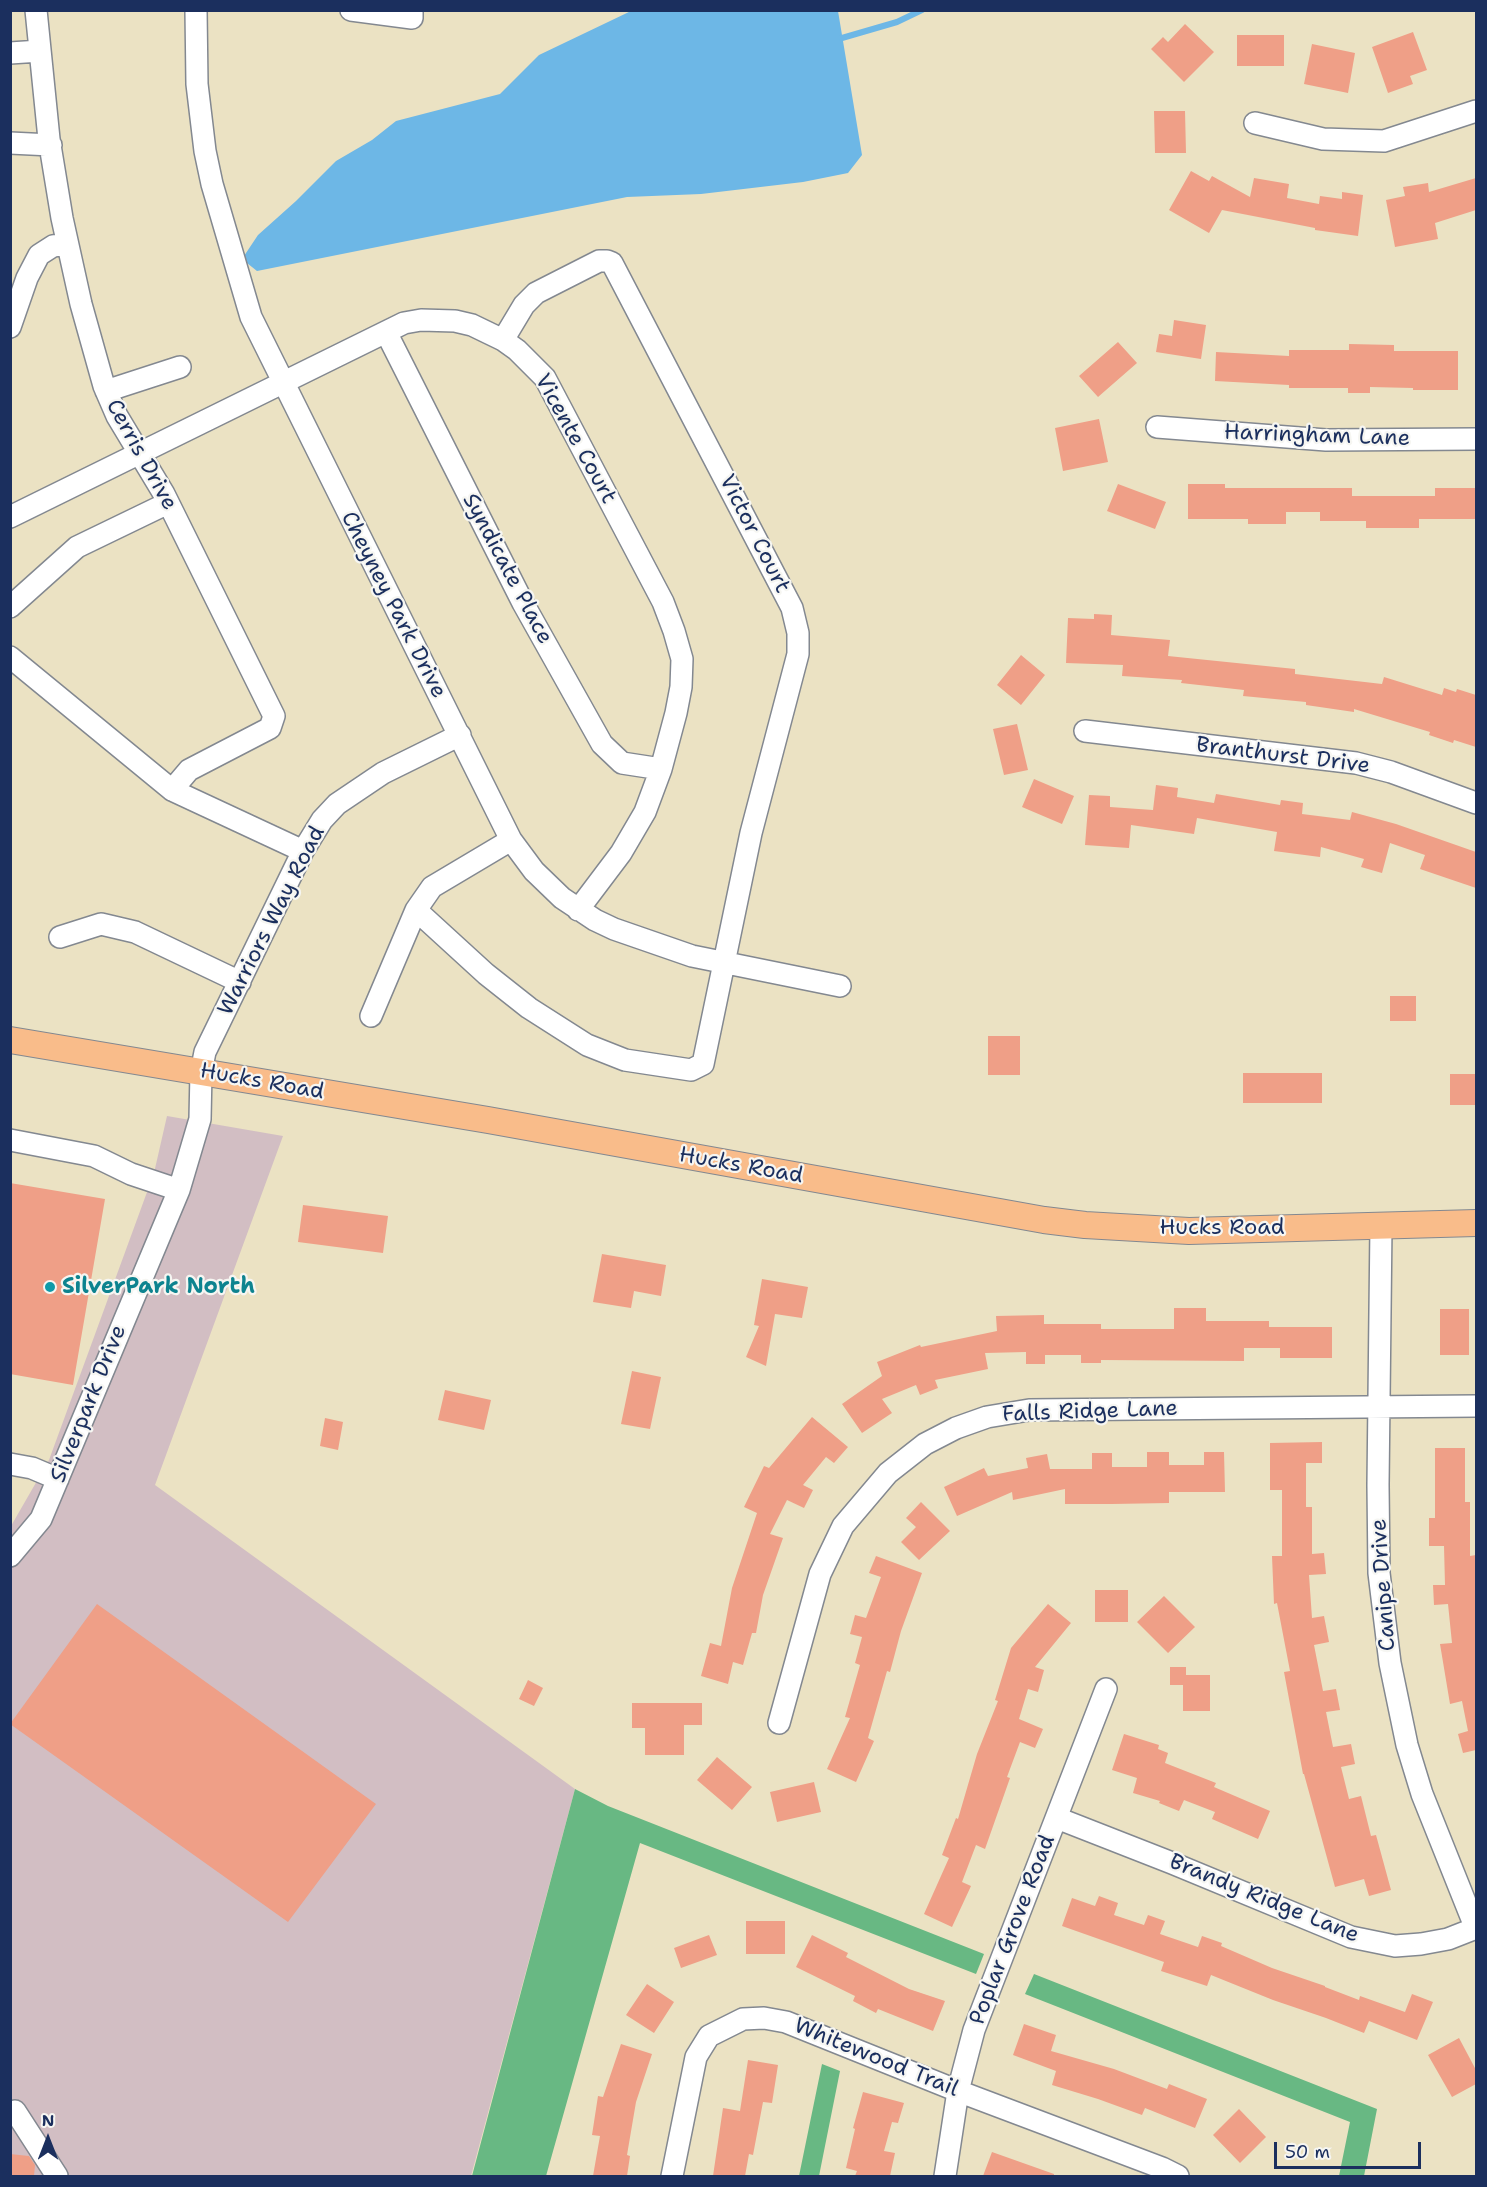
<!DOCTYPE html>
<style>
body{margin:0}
#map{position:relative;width:1487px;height:2187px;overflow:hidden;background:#ebe2c3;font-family:"Shantell Sans",sans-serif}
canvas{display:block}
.frame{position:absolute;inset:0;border:12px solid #1b2f5e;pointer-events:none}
.north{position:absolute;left:18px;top:2109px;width:60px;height:60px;-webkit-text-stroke:4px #f6f6f2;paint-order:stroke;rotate:0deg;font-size:16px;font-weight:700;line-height:24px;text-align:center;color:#1b2f5e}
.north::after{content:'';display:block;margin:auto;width:21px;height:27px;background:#1b2f5e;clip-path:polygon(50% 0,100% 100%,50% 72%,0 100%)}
.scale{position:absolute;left:1274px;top:2142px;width:147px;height:27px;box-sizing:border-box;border:3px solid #1b2f5e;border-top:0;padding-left:8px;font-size:18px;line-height:21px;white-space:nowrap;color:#1b2f5e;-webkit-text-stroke:4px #f6f6f2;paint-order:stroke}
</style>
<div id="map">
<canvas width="1487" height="2187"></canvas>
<div class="frame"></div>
<div class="north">N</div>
<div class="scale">50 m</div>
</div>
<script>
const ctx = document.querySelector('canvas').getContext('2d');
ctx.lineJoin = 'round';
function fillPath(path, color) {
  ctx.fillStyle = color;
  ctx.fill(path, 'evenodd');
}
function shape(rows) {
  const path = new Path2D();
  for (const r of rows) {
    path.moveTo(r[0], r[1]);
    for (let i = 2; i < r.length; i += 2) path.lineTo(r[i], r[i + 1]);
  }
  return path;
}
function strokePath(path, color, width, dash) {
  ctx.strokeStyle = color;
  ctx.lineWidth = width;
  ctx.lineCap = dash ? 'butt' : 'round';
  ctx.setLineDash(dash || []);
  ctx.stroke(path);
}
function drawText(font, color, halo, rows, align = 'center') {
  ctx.font = font + ' "Shantell Sans",sans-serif';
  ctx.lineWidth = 4.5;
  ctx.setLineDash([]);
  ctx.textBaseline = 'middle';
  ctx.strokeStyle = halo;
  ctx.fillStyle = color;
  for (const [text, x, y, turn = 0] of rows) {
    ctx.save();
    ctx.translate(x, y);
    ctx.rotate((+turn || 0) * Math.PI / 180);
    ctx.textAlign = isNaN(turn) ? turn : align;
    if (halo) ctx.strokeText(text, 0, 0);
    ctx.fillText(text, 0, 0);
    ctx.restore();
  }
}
fillPath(shape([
 [167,1116,283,1136,155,1485,575,1789,471,2176,11,2176,11,1526,49,1460,154,1173]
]), '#d2bec3');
fillPath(shape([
 [575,1789,608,1806,984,1954,976,1974,640,1843,546,2176,472,2176],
 [1034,1974,1377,2109,1364,2176,1339,2176,1350,2122,1025,1994],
 [822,2064,840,2071,819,2176,799,2176]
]), '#68b883');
fillPath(shape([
 [631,11,838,11,862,155,848,173,803,182,701,194,627,197,257,271,242,259,258,235,296,201,336,161,372,140,396,121,500,94,539,55]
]), '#6db7e6');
strokePath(shape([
 [842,38,897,22,922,10]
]), '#6db7e6', 6);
fillPath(shape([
 [1185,24,1214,52,1184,82,1151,49,1163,37,1168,42],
 [1413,32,1427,70,1410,76,1413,84,1388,93,1372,47],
 [1237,35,1284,35,1284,66,1237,66],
 [1312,44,1355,53,1348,93,1304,84],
 [1154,111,1185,111,1186,153,1155,153],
 [1191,171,1209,181,1212,176,1250,197,1254,178,1289,184,1287,198,1319,204,1320,196,1342,199,1342,192,1363,195,1358,236,1315,230,1315,228,1222,210,1209,233,1169,210],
 [1476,178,1476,210,1435,223,1438,239,1395,247,1386,200,1405,196,1403,187,1428,183,1429,192],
 [1174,320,1206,325,1201,359,1156,352,1159,334,1172,336],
 [1118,342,1137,363,1098,397,1079,376],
 [1349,344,1394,345,1394,351,1458,351,1458,390,1413,390,1413,388,1370,387,1370,393,1348,393,1348,388,1289,388,1289,385,1215,381,1216,352,1289,356,1289,350,1349,350],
 [1099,419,1108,462,1063,471,1055,428],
 [1118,484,1166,502,1155,529,1107,511],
 [1188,484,1225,484,1225,488,1352,488,1352,496,1435,496,1435,488,1476,488,1476,519,1419,519,1419,528,1366,528,1366,521,1320,521,1320,512,1286,512,1286,524,1248,524,1248,519,1188,519],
 [1094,614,1112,615,1111,635,1170,640,1168,656,1295,669,1295,674,1382,684,1384,677,1442,695,1444,688,1456,692,1457,689,1476,695,1476,747,1454,740,1453,743,1429,735,1430,732,1354,709,1354,712,1306,705,1306,702,1243,696,1244,690,1181,683,1182,680,1122,676,1123,665,1066,663,1068,618,1094,619],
 [1021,655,1045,675,1021,705,997,685],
 [1017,724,1028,770,1004,775,993,729],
 [1034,779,1074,796,1062,824,1022,807],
 [1156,785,1178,788,1177,797,1214,803,1216,794,1280,805,1281,800,1303,803,1302,814,1350,820,1352,812,1396,824,1476,852,1476,888,1420,869,1425,855,1390,843,1382,873,1361,867,1364,859,1321,847,1320,857,1274,851,1277,832,1197,818,1194,834,1131,825,1129,848,1085,845,1089,795,1110,796,1110,807,1153,810],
 [1390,996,1416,996,1416,1021,1390,1021],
 [988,1036,1020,1036,1020,1075,988,1075],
 [1243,1073,1322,1073,1322,1103,1243,1103],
 [1450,1074,1476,1074,1476,1105,1450,1105],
 [10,1183,105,1199,73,1385,10,1374],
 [303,1205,388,1216,383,1253,298,1242],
 [602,1254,666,1265,661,1296,634,1291,631,1308,593,1302],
 [762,1279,808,1287,802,1318,775,1314,766,1366,746,1357,759,1326,754,1325],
 [1174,1308,1206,1308,1206,1321,1269,1321,1269,1327,1332,1327,1332,1358,1280,1358,1280,1348,1244,1348,1244,1361,1101,1360,1101,1363,1081,1363,1081,1355,1045,1355,1045,1364,1026,1364,1026,1352,985,1353,988,1369,935,1380,938,1388,920,1395,916,1385,882,1399,892,1413,862,1433,842,1404,882,1376,877,1362,920,1345,921,1347,997,1331,996,1316,1044,1315,1044,1324,1101,1324,1101,1329,1174,1329],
 [1440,1309,1469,1309,1469,1355,1440,1355],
 [632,1371,661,1377,650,1429,621,1424],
 [445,1390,491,1400,484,1430,438,1420],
 [812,1417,848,1447,834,1463,826,1457,803,1485,813,1490,804,1508,787,1500,770,1534,783,1538,763,1595,756,1633,752,1633,743,1665,733,1662,728,1684,701,1676,710,1643,721,1646,732,1588,757,1513,744,1507,764,1466,769,1468],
 [325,1418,343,1422,338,1450,320,1446],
 [1322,1442,1322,1463,1306,1463,1306,1507,1312,1507,1312,1554,1324,1553,1326,1574,1309,1575,1312,1618,1324,1616,1329,1642,1314,1645,1323,1691,1336,1689,1340,1710,1326,1712,1333,1747,1351,1744,1355,1764,1341,1767,1349,1799,1361,1796,1371,1836,1376,1835,1391,1890,1369,1896,1364,1879,1335,1887,1304,1774,1303,1774,1284,1672,1290,1671,1277,1603,1274,1604,1272,1556,1282,1556,1282,1490,1270,1490,1270,1443],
 [1435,1448,1465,1448,1465,1502,1470,1502,1470,1556,1476,1555,1476,1750,1463,1753,1458,1734,1468,1731,1462,1701,1450,1704,1440,1644,1452,1643,1448,1604,1434,1605,1433,1585,1445,1585,1444,1546,1429,1546,1429,1518,1435,1518],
 [1147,1452,1169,1452,1169,1465,1204,1465,1204,1452,1224,1452,1225,1492,1169,1492,1169,1503,1112,1504,1065,1504,1065,1489,1013,1500,1012,1492,957,1516,944,1487,984,1468,988,1476,1028,1468,1026,1458,1047,1454,1050,1469,1092,1469,1092,1453,1112,1453,1112,1467,1147,1467],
 [921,1502,950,1531,919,1560,901,1542,916,1527,906,1518],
 [876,1556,922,1573,901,1631,890,1672,887,1671,868,1738,874,1741,856,1782,827,1769,850,1718,845,1717,860,1665,855,1663,862,1637,850,1634,855,1615,866,1618,881,1577,869,1573],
 [1095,1590,1128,1590,1128,1622,1095,1622],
 [1164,1596,1195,1627,1168,1653,1137,1622],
 [97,1604,376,1804,288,1922,10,1724],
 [1048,1604,1071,1623,1035,1667,1044,1670,1038,1692,1028,1689,1019,1719,1043,1729,1035,1748,1020,1742,1007,1777,1010,1778,985,1849,976,1845,962,1882,971,1886,952,1927,924,1914,949,1858,942,1855,956,1818,958,1819,977,1754,998,1701,995,1700,1011,1648],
 [1170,1667,1186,1667,1186,1675,1210,1675,1210,1711,1183,1711,1183,1685,1170,1685],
 [528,1680,543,1688,534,1706,519,1699],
 [632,1703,702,1703,702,1725,684,1725,684,1755,645,1755,645,1728,632,1728],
 [1124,1734,1159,1745,1158,1749,1168,1753,1165,1763,1216,1783,1214,1787,1270,1811,1258,1839,1212,1819,1215,1812,1184,1800,1179,1811,1159,1803,1160,1801,1133,1793,1137,1778,1112,1770],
 [717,1757,752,1787,732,1810,697,1780],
 [814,1782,821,1812,777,1822,770,1792],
 [1099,1896,1118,1903,1114,1915,1144,1925,1148,1915,1165,1921,1160,1934,1198,1947,1202,1936,1222,1943,1221,1946,1272,1968,1325,1986,1325,1987,1359,2000,1360,1996,1405,2012,1412,1994,1433,2002,1417,2040,1369,2021,1364,2033,1326,2018,1273,2000,1211,1975,1207,1986,1161,1971,1164,1962,1062,1926,1072,1898,1095,1906],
 [746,1921,785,1921,785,1954,746,1954],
 [709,1935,717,1955,681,1968,674,1948],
 [812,1935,848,1953,846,1957,909,1989,945,2001,933,2031,878,2009,876,2013,853,2001,855,1996,796,1967],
 [647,1984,674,2002,654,2033,626,2015],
 [1024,2024,1056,2035,1051,2051,1114,2069,1167,2089,1169,2084,1207,2099,1195,2128,1145,2108,1142,2115,1098,2099,1052,2085,1056,2071,1013,2055],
 [1459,2038,1476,2070,1476,2084,1452,2097,1428,2055],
 [621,2044,652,2054,636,2102,627,2155,630,2156,627,2176,593,2176,600,2136,592,2135,598,2096,603,2097],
 [748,2060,778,2065,772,2103,763,2102,753,2155,749,2154,745,2176,713,2176,723,2108,740,2111],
 [863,2092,904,2103,898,2123,892,2122,884,2151,895,2153,890,2176,855,2176,857,2171,846,2168,855,2129,853,2128],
 [1239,2109,1266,2137,1240,2163,1213,2135],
 [992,2152,1054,2174,1054,2176,983,2176],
 [10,2154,29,2156,35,2165,34,2176,10,2176]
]), '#ef9f87');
const minor = shape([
 [36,10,49,139,62,218,81,304,104,386,117,416,164,494,274,716,270,728,189,770,172,790],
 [196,10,197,84,205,151,212,184,251,317,511,840,534,871,562,898,595,920,614,929,692,956,840,986],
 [351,10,412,18,412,10],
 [10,53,40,51],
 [1255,123,1323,139,1384,141,1476,111],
 [10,143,51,145],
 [10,327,27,278,39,255,53,246,67,244],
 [386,332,523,603,602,744,622,763,661,769],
 [106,391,180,367],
 [1157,427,1326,440,1476,439],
 [10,517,404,323,421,320,455,321,472,325,503,340,517,350,545,378,663,602,674,631,682,659,681,687,676,713,661,769,645,812,621,853,578,910],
 [10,607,77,547,168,503],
 [10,657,172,790,303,851],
 [1085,731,1356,763,1391,772,1476,803],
 [416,910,486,974,529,1008,587,1045,625,1060,691,1070,703,1064,751,833,798,654,798,633,792,608,612,263,607,261,599,261,536,293,524,305,503,340],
 [60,937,101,924,135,932,240,982],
 [371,1016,416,910,432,887,511,840],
 [10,1140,94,1156,131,1174,179,1190],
 [1381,1225,1378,1485,1379,1573,1390,1663,1407,1745,1422,1794,1476,1929],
 [10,1464,32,1468,58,1479],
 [10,1556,41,1519,179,1190,200,1119,201,1072,205,1052,303,851,322,820,337,804,383,773,460,735],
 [779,1723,820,1574,843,1526,888,1473,925,1444,956,1428,987,1417,1029,1410,1476,1406],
 [1057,1818,1172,1863,1351,1937,1395,1946,1421,1944,1448,1939,1476,1928],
 [10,2113,15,2111,57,2176],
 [672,2176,696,2057,709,2036,743,2019,764,2018,786,2022,958,2091,1162,2168,1178,2176],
 [945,2176,958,2091,974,2030,1106,1689]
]);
const major = shape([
 [10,1040,488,1120,1044,1220,1085,1225,1189,1231,1476,1223]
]);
strokePath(minor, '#838890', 24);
strokePath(major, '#838890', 28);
strokePath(minor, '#fff', 21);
strokePath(major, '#f9bc8a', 26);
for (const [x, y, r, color] of [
 [50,1287,6,"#0f9aa8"]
]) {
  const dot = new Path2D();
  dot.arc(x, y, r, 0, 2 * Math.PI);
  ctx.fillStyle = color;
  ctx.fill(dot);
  strokePath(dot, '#f6f6f2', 2);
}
drawText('22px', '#1b2f5e', '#f6f6f2', [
 ["Harringham Lane",1317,436,2],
 ["Vicente Court",575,439,61],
 ["Cerris Drive",141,455,61],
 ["Victor Court",754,534,63],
 ["Syndicate Place",507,569,62],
 ["Cheyney Park Drive",393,605,63],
 ["Branthurst Drive",1283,756,7],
 ["Warriors Way Road",272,921,-63],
 ["Hucks Road",262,1082,10],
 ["Hucks Road",741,1166,10],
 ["Hucks Road",1222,1228],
 ["Silverpark Drive",89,1404,-68],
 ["Falls Ridge Lane",1090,1412,-2],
 ["Canipe Drive",1384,1585,-94],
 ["Brandy Ridge Lane",1264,1899,22],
 ["Poplar Grove Road",1013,1930,-69],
 ["Whitewood Trail",876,2058,22]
]);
drawText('bold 22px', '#0d838f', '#f6f6f2', [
 ["SilverPark North",62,1287]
], 'left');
</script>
